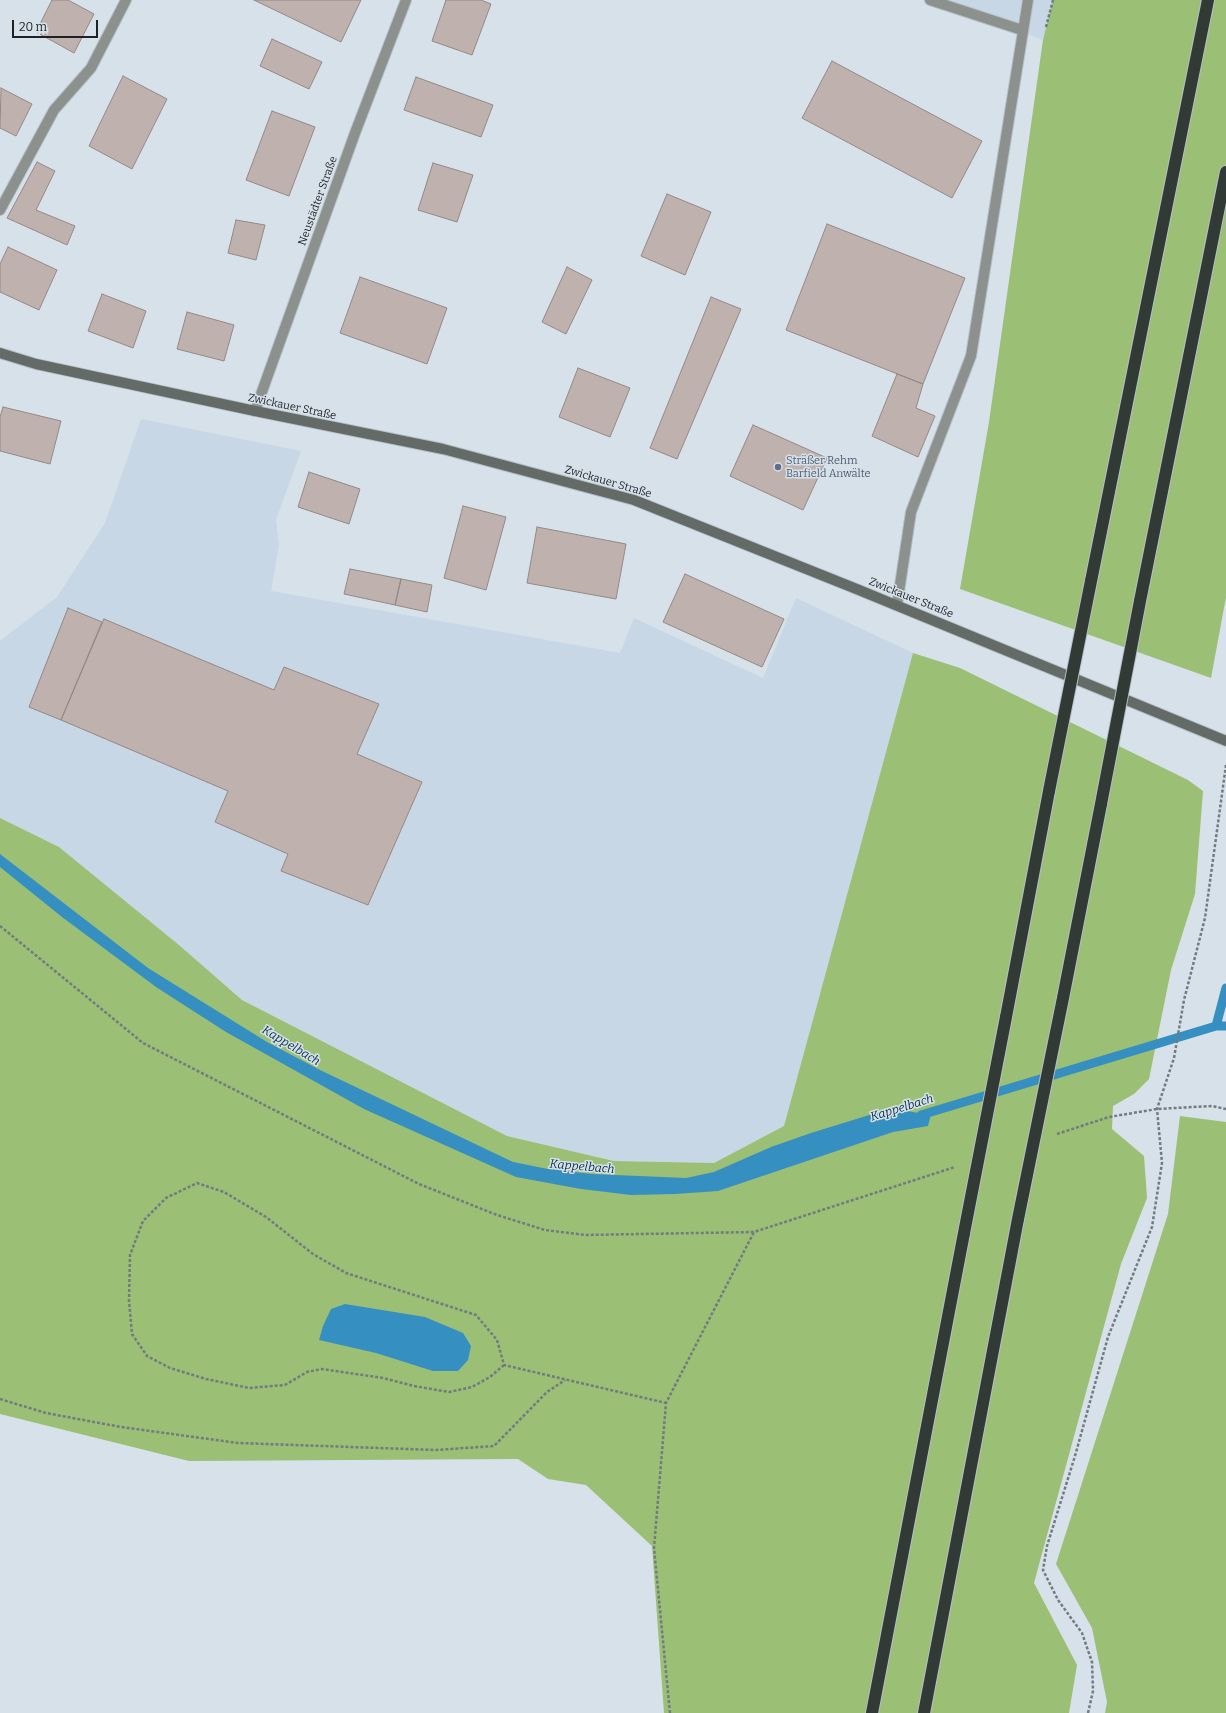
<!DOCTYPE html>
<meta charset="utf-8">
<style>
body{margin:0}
#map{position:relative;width:1226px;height:1713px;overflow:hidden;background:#d7e1ea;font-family:Bitter,serif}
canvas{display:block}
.scale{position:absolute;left:12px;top:20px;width:86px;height:18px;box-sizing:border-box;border:2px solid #1e2225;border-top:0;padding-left:5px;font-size:12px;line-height:14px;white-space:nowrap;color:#1e2225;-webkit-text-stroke:3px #d7e1ea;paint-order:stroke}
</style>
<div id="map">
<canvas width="1226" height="1713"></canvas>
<div class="scale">20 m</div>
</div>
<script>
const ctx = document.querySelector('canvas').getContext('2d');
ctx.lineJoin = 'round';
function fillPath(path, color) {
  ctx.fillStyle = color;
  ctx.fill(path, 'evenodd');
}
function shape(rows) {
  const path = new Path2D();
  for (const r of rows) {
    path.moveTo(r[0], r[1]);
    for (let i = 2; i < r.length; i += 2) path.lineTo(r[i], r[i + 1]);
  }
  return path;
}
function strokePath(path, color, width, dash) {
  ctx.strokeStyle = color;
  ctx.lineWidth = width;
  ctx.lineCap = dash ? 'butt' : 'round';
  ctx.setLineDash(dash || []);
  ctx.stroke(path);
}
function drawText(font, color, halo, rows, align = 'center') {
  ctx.font = font + ' Bitter,serif';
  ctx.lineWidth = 3;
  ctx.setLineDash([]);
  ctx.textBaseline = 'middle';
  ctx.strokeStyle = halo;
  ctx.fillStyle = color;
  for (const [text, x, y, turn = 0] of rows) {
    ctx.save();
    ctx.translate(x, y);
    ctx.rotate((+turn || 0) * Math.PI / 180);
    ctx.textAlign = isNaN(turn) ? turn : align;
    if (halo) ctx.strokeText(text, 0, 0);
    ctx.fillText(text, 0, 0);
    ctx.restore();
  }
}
fillPath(shape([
 [940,0,1053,0,1043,40],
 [141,419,301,451,276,520,279,545,271,591,620,653,634,618,763,678,796,598,913,653,784,1127,714,1163,614,1161,507,1136,242,1000,179,945,59,847,0,818,0,641,57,597,105,523]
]), '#c7d7e5');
fillPath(shape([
 [1053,0,1226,0,1226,597,1211,678,960,589,989,422,1043,40],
 [913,653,960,668,1188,780,1203,791,1195,894,1171,970,1149,1079,1134,1094,1113,1106,1112,1129,1144,1156,1147,1198,1121,1264,1034,1583,1077,1665,1069,1713,664,1713,652,1546,586,1485,548,1479,518,1459,189,1461,0,1414,0,818,59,847,179,945,242,1000,507,1136,614,1161,714,1163,784,1126],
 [1180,1116,1226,1122,1226,1713,1105,1713,1107,1702,1092,1628,1056,1564,1168,1214]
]), '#9bbf75');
fillPath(shape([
 [0,854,148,968,267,1042,320,1070,513,1162,548,1169,592,1174,686,1178,714,1172,771,1147,811,1133,892,1108,918,1113,932,1110,928,1126,893,1132,718,1191,675,1194,631,1195,581,1189,516,1177,364,1109,226,1032,156,987,62,917,0,867],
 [345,1304,425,1317,463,1333,471,1346,468,1360,458,1371,433,1371,376,1353,319,1340,323,1326,331,1309]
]), '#368fc1');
strokePath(shape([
 [1216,1026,1226,988],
 [921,1115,1216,1026,1226,1026]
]), '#368fc1', 9);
const building = shape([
 [52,0,68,0,94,14,74,53,36,32,52,0],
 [254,0,361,0,341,42,254,0],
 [446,0,481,0,491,4,472,55,432,41,446,0],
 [272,39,322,62,309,89,260,66,272,39],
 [832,61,982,141,952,198,802,118,832,61],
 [123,76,167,99,132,169,89,146,123,76],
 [416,77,493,105,481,137,404,110,416,77],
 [1,88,32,104,16,136,0,128,1,88],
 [272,111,315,127,289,196,246,180,272,111],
 [37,162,55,171,36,210,75,226,67,245,7,218,37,162],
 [433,163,473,175,457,222,418,210,433,163],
 [667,194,711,212,685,275,641,256,667,194],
 [236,220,265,225,256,260,228,253,236,220],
 [827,224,965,278,923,384,786,330,827,224],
 [8,247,57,270,39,310,0,292,0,264,8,247],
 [567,267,592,280,566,334,542,322,567,267],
 [360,277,447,308,427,364,340,333,360,277],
 [102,294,146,311,133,348,88,331,102,294],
 [711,297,741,309,677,459,650,448,711,297],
 [187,312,234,325,224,361,177,349,187,312],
 [578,368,630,388,610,437,559,417,578,368],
 [897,374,923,384,916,408,935,416,918,457,872,436,897,374],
 [3,407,61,421,50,464,0,451,0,417,3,407],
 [753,425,827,458,803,510,730,476,753,425],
 [309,472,360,489,349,524,298,507,309,472],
 [463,506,506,517,486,590,444,578,463,506],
 [537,527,626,544,616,599,527,583,537,527],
 [350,569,401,579,395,605,344,594,350,569],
 [685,574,784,619,762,667,663,622,685,574],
 [401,579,432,585,427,612,395,605,401,579],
 [68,608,102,622,61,720,29,707,68,608],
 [104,619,274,690,284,667,379,704,357,754,422,782,368,905,281,871,288,854,215,822,228,791,61,720,104,619]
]);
fillPath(building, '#bfb2ae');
strokePath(building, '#948884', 1);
const lane = shape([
 [930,0,1022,30],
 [0,210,54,110,91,68,126,0],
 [897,605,911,512,971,356,1028,0]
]);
const street = shape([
 [255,411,355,133,406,0]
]);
const secondary = shape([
 [0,353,36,364,255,411,443,449,634,500,859,590,1226,741]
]);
const highway = shape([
 [1091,581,1208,0],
 [1140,601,1226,172],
 [1063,998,1101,804],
 [1006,1017,1049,791],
 [872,1713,964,1233],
 [924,1713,1018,1219]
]);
strokePath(lane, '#b6bfc7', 12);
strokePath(street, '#b6bfc7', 12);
strokePath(secondary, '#b6bfc7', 12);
strokePath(highway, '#b6bfc7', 14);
strokePath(shape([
 [1046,27,1053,0],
 [0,926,143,1043,419,1184,497,1215,545,1230,585,1235,754,1232,955,1167],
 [1057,1134,1109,1117,1157,1109,1212,1106,1226,1109],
 [504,1365,490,1377,472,1387,449,1392,414,1386,383,1378,322,1369,307,1372,285,1385,249,1388,206,1379,170,1368,147,1356,132,1334,129,1301,130,1255,143,1221,166,1198,197,1183,224,1192,266,1217,313,1254,346,1273,476,1315,497,1340,504,1365,666,1403],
 [0,1399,46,1413,121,1427,238,1443,436,1450,494,1446,547,1392,565,1380],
 [670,1713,654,1548,666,1403,754,1232],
 [1088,1713,1093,1691,1092,1662,1082,1633,1058,1600,1043,1570,1047,1546,1075,1456,1108,1337,1152,1227,1162,1163,1157,1109,1174,1058,1184,1000,1205,918,1226,765]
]), '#737a80', 2.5, [3, 2]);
strokePath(lane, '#8c918e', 10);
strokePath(street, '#8c918e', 10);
strokePath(secondary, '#646b67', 10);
strokePath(highway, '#313a34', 12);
const highwayBridge = shape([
 [1049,791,1091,581],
 [1101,804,1140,601],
 [1018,1219,1063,998],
 [964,1233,1006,1017]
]);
strokePath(highwayBridge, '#b6bfc7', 14, []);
strokePath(highwayBridge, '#313a34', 12);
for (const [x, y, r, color] of [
 [778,467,4,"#5c6f8a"]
]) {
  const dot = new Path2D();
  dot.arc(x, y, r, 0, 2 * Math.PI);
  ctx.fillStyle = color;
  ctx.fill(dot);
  strokePath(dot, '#d7e1ea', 1.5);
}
drawText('11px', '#1e2225', '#d7e1ea', [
 ["Neustädter Straße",318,201,-70],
 ["Zwickauer Straße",292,407,12],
 ["Zwickauer Straße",608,482,16],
 ["Zwickauer Straße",911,598,22]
]);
drawText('11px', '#4e5e75', '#d7e1ea', [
 ["Sträßer Rehm",786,461],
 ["Barfield Anwälte",786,474]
], 'left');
drawText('italic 12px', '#072f44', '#d7e1ea', [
 ["Kappelbach",291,1046,31],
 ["Kappelbach",902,1108,-17],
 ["Kappelbach",582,1167,5]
]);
</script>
